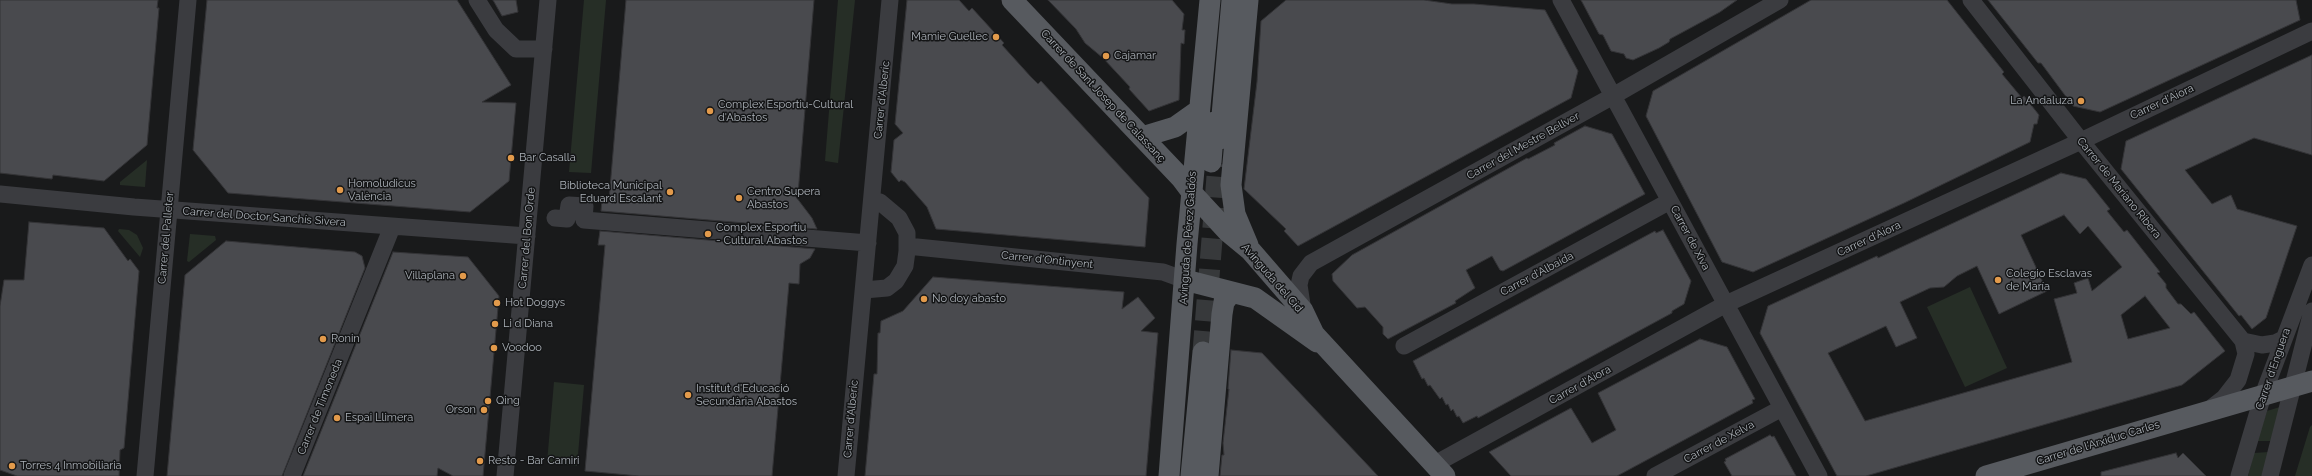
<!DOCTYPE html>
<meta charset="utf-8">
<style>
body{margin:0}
canvas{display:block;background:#191a1b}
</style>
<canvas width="2312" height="476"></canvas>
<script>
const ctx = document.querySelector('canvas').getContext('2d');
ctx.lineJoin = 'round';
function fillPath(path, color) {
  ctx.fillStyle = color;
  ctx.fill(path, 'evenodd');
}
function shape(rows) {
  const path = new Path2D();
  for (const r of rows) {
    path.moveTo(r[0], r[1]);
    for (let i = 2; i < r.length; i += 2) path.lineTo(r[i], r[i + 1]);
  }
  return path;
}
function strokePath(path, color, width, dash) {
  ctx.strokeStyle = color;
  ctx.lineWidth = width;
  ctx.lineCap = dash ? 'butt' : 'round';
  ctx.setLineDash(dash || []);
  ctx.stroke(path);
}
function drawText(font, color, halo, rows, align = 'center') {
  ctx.font = font + ' Raleway,sans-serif';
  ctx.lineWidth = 3;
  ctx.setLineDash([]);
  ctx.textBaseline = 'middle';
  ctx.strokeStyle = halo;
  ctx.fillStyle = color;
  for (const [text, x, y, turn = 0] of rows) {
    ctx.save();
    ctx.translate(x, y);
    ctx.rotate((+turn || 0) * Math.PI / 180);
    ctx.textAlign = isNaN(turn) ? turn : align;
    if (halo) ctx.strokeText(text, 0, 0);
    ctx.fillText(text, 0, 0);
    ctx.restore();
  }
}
fillPath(shape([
 [584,0,606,0,591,173,569,172],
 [838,0,855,0,838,163,825,161],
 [147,160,145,187,120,185,120,182],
 [119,229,129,230,137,235,143,248,140,257,118,231],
 [190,234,215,236,216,240,189,262,187,261],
 [1970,287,2007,368,1965,387,1927,307],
 [554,382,584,385,577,466,547,463],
 [2280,407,2272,441,2257,441,2267,411],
 [2312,425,2312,476,2295,476,2310,427],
 [2269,452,2263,476,2248,476,2254,453]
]), '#262e26');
const building = shape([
 [0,0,158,0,157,8,159,8,147,145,104,181,53,175,52,179,0,173,0,0],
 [207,0,457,0,511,85,482,102,516,103,509,181,470,212,228,193,193,150,207,0],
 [493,0,516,0,518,12,502,16,493,0],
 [626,0,814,0,798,194,793,193,812,218,817,229,601,211,602,199,609,200,626,0],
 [907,0,959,0,969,11,972,8,1004,43,1002,45,1031,77,1038,84,1041,81,1149,198,1145,247,936,229,927,207,905,182,901,180,899,182,891,172,894,140,903,133,895,124,907,0],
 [1048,0,1172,0,1184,14,1182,30,1185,30,1184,44,1181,43,1179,100,1149,111,1129,89,1130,87,1103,58,1085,43,1076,29,1048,0],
 [1286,0,1424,0,1452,4,1474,4,1545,10,1578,71,1571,98,1298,246,1284,231,1286,229,1244,189,1257,82,1261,21,1286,0],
 [1581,0,1737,0,1720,12,1670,39,1669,42,1659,48,1633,60,1626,58,1624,54,1611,51,1603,35,1599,34,1581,0],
 [1811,0,1947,0,2004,72,2002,74,2022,98,2024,96,2039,115,2037,124,2034,124,2030,142,1904,203,1753,272,1722,262,1646,116,1653,91,1811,0],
 [1988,0,2296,0,2300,20,2100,112,2073,106,2041,63,2038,63,1988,0],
 [2312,55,2312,155,2254,138,2185,170,2212,204,2231,195,2237,209,2297,226,2266,318,2252,329,2241,315,2239,316,2121,169,2126,141,2312,55],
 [1585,126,1612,134,1645,194,1503,271,1500,270,1492,256,1466,270,1475,288,1455,301,1456,303,1388,339,1383,334,1383,327,1365,307,1357,308,1333,281,1332,274,1352,255,1527,158,1528,159,1555,145,1554,143,1585,126],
 [2061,173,2086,179,2110,209,2107,211,2124,232,2127,230,2160,272,2157,273,2166,284,2166,288,2178,304,2181,304,2191,314,2194,312,2225,351,2182,385,1866,476,1837,476,1760,333,1768,306,1877,256,1878,258,2061,173],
 [2064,215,2080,234,2088,226,2122,267,2092,291,2088,278,2074,283,2077,293,2054,299,2072,362,1865,421,1828,353,1886,326,1896,347,1917,338,1900,302,1930,288,1944,287,1957,276,1977,266,1999,314,2047,291,2021,235,2064,215],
 [2145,296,2170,328,2128,339,2121,315,2145,296],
 [29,222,104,228,128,261,130,259,139,271,124,448,120,450,119,476,17,476,0,470,0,306,4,280,24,280,29,222],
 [1663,230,1691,281,1684,304,1672,311,1672,313,1478,418,1477,416,1463,423,1459,416,1457,417,1453,409,1451,411,1448,404,1446,405,1442,397,1440,399,1430,385,1428,386,1424,378,1422,379,1413,361,1655,231,1656,233,1663,230],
 [600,231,815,249,810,258,800,264,799,284,789,283,772,476,639,476,585,471,605,245,598,245,600,231],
 [226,241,355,252,362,256,365,268,282,476,167,476,185,275,226,241],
 [393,252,468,257,499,296,483,476,453,476,438,468,437,476,303,476,393,252],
 [933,277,1124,292,1122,309,1138,297,1155,318,1141,331,1158,333,1146,476,865,476,874,374,877,374,878,333,880,333,881,321,903,311,933,277],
 [1700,339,1727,347,1755,399,1752,400,1753,403,1617,476,1511,476,1489,452,1571,408,1592,443,1616,430,1598,393,1700,339],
 [1231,350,1262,353,1378,476,1220,476,1222,455,1224,455,1223,443,1229,389,1228,389,1231,350],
 [1770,435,1772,437,1774,436,1796,476,1732,476,1724,462,1726,461,1725,459,1770,435],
 [2176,453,2178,458,2183,453,2206,476,2101,476,2101,472,2176,453]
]);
fillPath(building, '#494a4e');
strokePath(building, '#343437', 1);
strokePath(shape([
 [1203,352,1218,164]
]), '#37393b', 21, [21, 10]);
strokePath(shape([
 [477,0,496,30,516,49,544,49],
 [1561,0,1819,476],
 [1971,0,2081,141,2243,341,2262,345,2275,343,2283,339],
 [0,194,134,207,527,236],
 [555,218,567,219,569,205,585,206,584,220,868,243],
 [907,246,1163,272,1185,280],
 [864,290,887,288,896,281,905,266,907,251,907,233,899,218,880,202,872,200],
 [1303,311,1299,285,1301,276,1311,263,1613,96,1780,0],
 [1404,346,1670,201],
 [2210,409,2224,398,2238,380,2246,354,2243,341],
 [1435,464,1726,304,2081,141,2312,31],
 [145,476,188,0],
 [292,476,392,227],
 [505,476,548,0],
 [846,476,890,0],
 [1655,476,1782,408],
 [2239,476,2263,395,2312,265],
 [2270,476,2312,311]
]), '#3b3c40', 17);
strokePath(shape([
 [1012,0,1181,178,1193,194,1228,232,1251,251,1303,311,1314,334,1445,476],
 [1248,0,1231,185,1235,214,1248,245],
 [1142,137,1175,127,1199,110],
 [1220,139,1232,0],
 [1211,162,1214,122],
 [1185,280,1255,298,1317,342],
 [1169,476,1187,244,1210,0],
 [1191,476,1203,352],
 [1208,476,1222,314,1224,302,1231,293],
 [1986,476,2312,381]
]), '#575a5f', 21);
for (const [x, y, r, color] of [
 [996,37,4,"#e29a4b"],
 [1106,56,4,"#e29a4b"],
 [2081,101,4,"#e29a4b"],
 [710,111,4,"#e29a4b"],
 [511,158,4,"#e29a4b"],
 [340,190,4,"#e29a4b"],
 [670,192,4,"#e29a4b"],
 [739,198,4,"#e29a4b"],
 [708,234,4,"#e29a4b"],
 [463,276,4,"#e29a4b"],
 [1998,280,4,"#e29a4b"],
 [924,299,4,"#e29a4b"],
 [497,303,4,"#e29a4b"],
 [495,324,4,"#e29a4b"],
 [323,339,4,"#e29a4b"],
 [494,348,4,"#e29a4b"],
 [688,395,4,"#e29a4b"],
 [488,401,4,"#e29a4b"],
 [484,410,4,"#e29a4b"],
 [337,418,4,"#e29a4b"],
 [480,461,4,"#e29a4b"],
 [12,466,4,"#e29a4b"]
]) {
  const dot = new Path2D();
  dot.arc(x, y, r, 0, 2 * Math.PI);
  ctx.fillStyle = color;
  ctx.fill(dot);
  strokePath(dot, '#141516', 1.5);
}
drawText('11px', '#adb3ba', '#141516', [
 ["Mamie Guellec",988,37,"right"],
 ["Cajamar",1114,56],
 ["La Andaluza",2073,101,"right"],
 ["Complex Esportiu-Cultural",718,105],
 ["d'Abastos",718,118],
 ["Bar Casalla",519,158],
 ["Homoludicus",348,184],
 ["València",348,197],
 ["Biblioteca Municipal",662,186,"right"],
 ["Eduard Escalant",662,199,"right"],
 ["Centro Supera",747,192],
 ["Abastos",747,205],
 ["Complex Esportiu",716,228],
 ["- Cultural Abastos",716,241],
 ["Colegio Esclavas",2006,274],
 ["de María",2006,287],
 ["Villaplana",455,276,"right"],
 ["No doy abasto",932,299],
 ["Hot Doggys",505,303],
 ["Li d Diana",503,324],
 ["Ronin",331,339],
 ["Voodoo",502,348],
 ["Institut d'Educació",696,389],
 ["Secundària Abastos",696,402],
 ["Qing",496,401],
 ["Orson",476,410,"right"],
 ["Espai Llimera",345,418],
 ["Resto - Bar Camiri",488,461],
 ["Torres 4 Inmobiliaria",20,466]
], 'left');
drawText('11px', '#adb3ba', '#141516', [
 ["Carrer de Sant Josep de Calassanç",1103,96,47],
 ["Carrer d'Alberic",882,100,-84],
 ["Carrer d'Aiora",2162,102,-25],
 ["Carrer del Mestre Bellver",1523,146,-29],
 ["Carrer de Mariano Ribera",2119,188,51],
 ["Carrer del Doctor Sanchís Sivera",264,217,4],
 ["Carrer del Palleter",166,238,-85],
 ["Carrer del Bon Orde",527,238,-85],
 ["Avinguda de Pérez Galdós",1188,238,-86],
 ["Carrer de Xiva",1690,238,62],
 ["Carrer d'Aiora",1869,239,-25],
 ["Carrer d'Ontinyent",1047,260,6],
 ["Carrer d'Albaida",1537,274,-28],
 ["Avinguda del Cid",1272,278,49],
 ["Carrer d'Enguera",2273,369,-71],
 ["Carrer d'Aiora",1580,385,-29],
 ["Carrer de Timoneda",320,407,-68],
 ["Carrer d'Alberic",851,419,-85],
 ["Carrer de Xelva",1719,442,-28],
 ["Carrer de l'Arxiduc Carles",2098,443,-17]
]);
</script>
